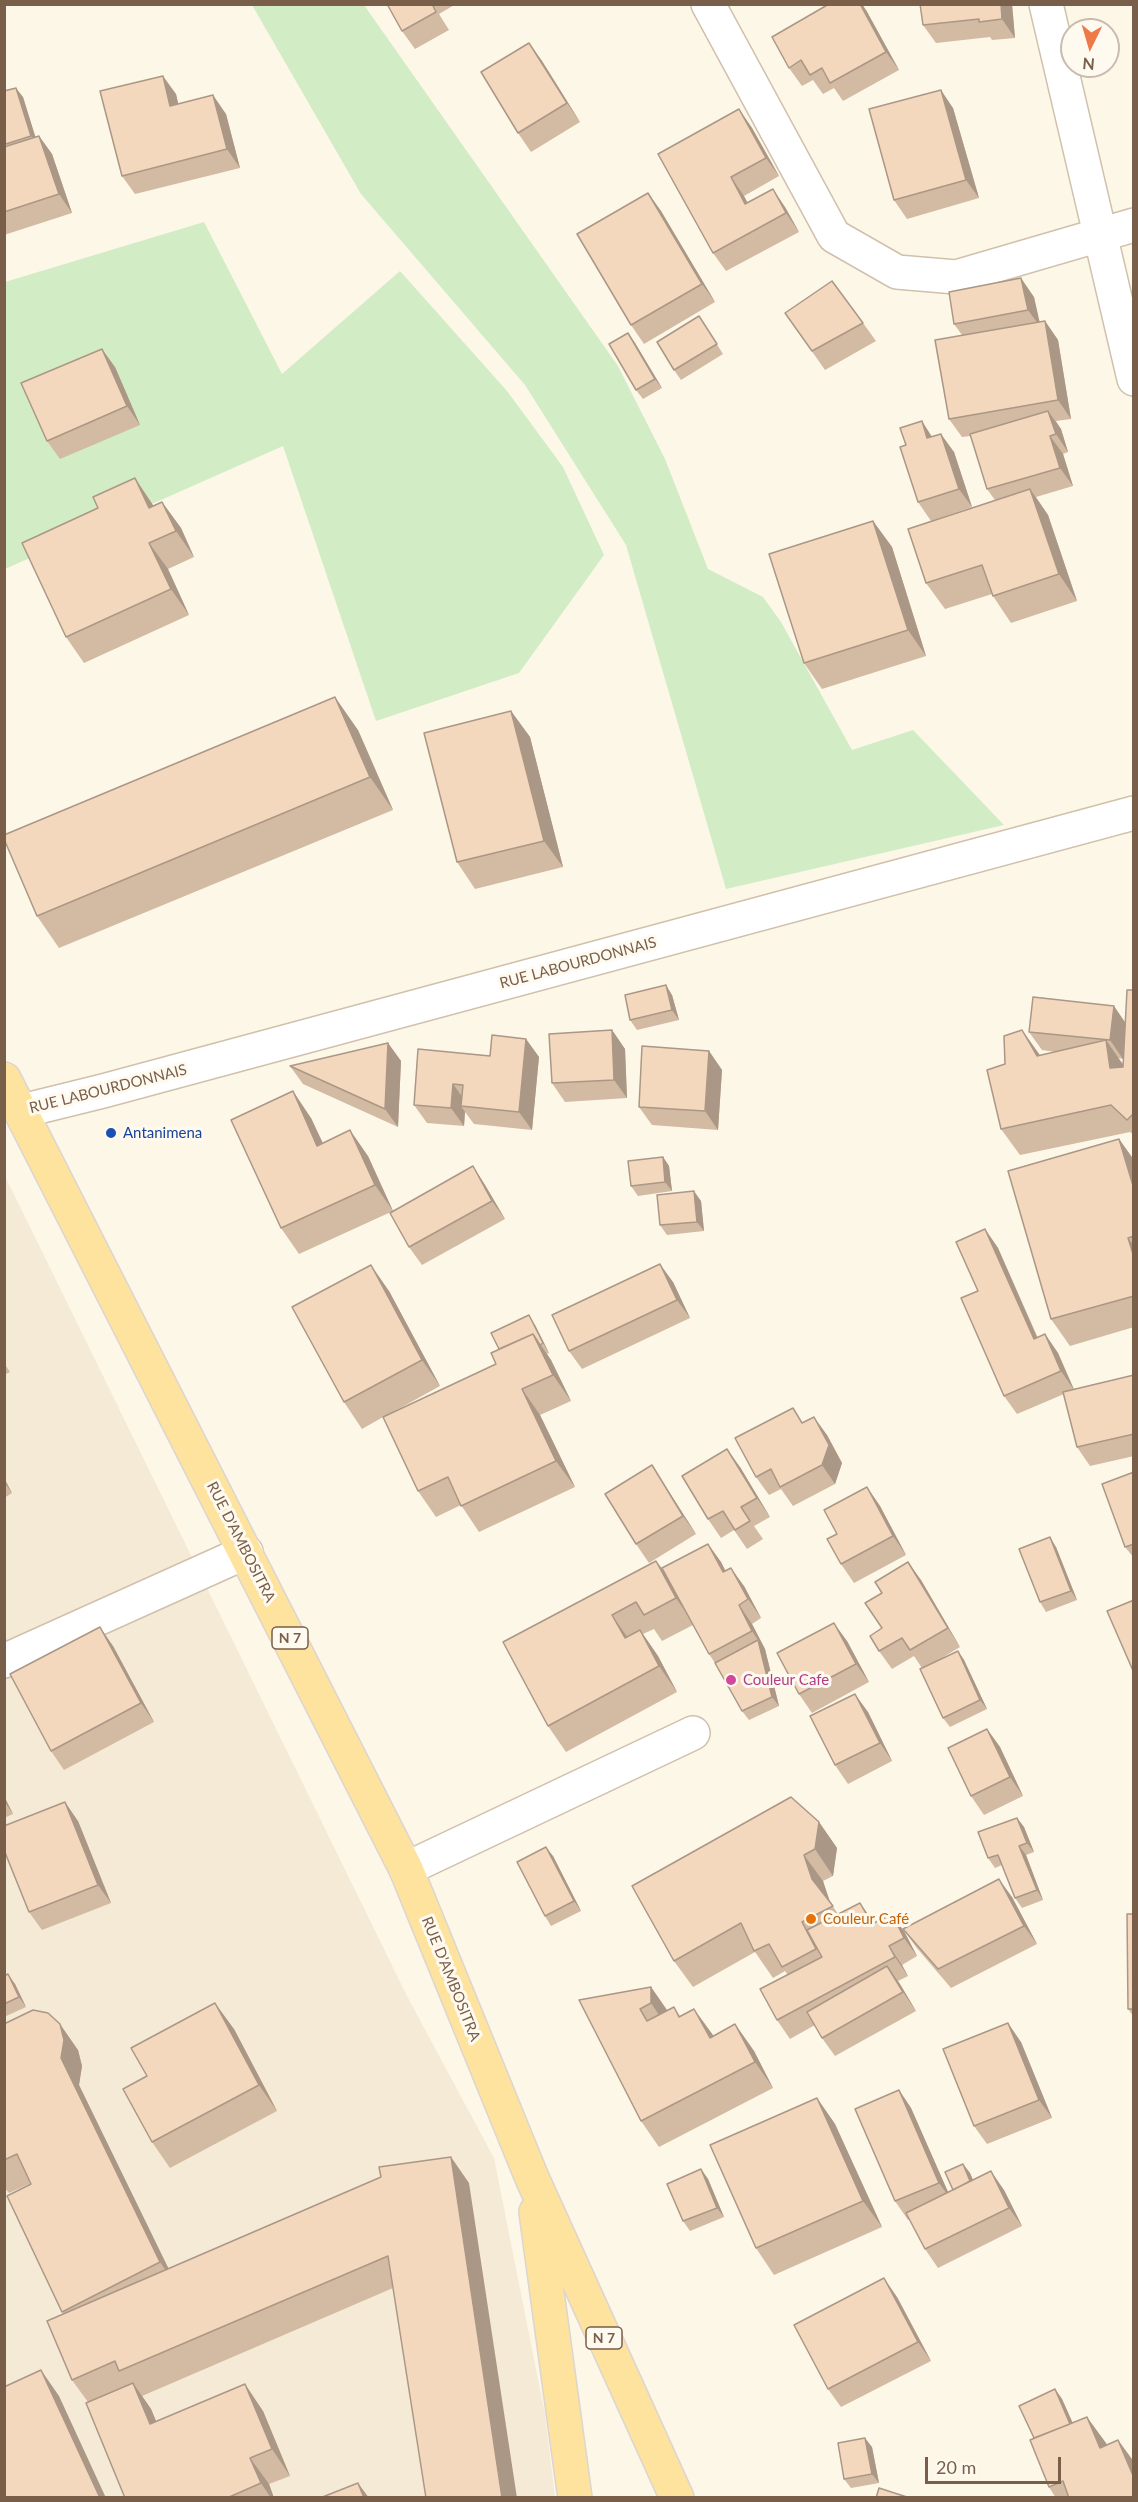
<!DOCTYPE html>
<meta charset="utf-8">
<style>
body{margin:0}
#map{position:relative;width:1138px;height:2502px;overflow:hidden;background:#fdf7e8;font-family:Lato,sans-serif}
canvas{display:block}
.frame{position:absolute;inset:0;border:6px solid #795f4a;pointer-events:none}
.north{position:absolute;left:1060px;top:18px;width:60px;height:60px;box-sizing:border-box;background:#fffaf0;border:2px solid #c9bcae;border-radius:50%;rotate:185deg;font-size:16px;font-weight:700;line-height:24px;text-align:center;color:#795f4a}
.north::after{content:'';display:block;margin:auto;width:21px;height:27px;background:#ec7b49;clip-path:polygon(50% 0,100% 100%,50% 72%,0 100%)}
.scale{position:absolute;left:925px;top:2457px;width:136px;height:27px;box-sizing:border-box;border:3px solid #795f4a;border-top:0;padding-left:8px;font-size:18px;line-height:21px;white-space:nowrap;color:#795f4a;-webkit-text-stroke:4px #fffaf0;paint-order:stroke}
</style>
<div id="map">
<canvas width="1138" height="2502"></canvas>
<div class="frame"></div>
<div class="north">N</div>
<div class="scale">20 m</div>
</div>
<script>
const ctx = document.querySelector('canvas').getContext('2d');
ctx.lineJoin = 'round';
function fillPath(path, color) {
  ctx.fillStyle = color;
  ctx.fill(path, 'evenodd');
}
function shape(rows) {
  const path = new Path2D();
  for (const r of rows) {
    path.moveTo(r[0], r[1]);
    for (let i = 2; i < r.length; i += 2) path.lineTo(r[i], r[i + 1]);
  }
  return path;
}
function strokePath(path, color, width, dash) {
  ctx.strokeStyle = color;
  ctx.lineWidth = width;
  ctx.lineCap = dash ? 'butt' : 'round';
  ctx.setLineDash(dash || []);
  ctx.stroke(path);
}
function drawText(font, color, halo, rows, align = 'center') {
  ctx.font = font + ' Lato,sans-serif';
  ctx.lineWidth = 6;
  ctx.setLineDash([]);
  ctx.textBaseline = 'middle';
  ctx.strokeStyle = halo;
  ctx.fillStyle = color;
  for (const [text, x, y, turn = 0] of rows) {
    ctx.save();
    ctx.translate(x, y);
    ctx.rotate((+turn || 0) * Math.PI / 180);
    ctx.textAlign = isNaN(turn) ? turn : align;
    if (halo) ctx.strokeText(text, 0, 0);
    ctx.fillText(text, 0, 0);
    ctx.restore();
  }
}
fillPath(shape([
 [4,1174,407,1996,494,2158,545,2414,555,2497,5,2497]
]), '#f5ead6');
fillPath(shape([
 [252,5,364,5,618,366,665,459,708,569,763,597,781,622,852,750,913,730,1004,825,726,889,626,545,525,385,361,194],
 [204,222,282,374,400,271,507,391,563,467,604,555,519,673,376,721,283,446,5,569,5,282]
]), '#d2ecc5');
const minor = shape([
 [708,4,834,236,897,272,956,277,1134,225],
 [1046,4,1134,379],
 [22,1111,103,1091,1134,813],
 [4,1661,246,1552],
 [406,1869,693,1733]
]);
const major = shape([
 [4,1079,406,1869,532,2178,677,2498],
 [536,2212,575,2498]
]);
strokePath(minor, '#d0c0ac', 36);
strokePath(major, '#dcd5d0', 36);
strokePath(minor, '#fff', 33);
strokePath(major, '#fee39f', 33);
fillPath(shape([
 [387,4,456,4,439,14,449,30,415,49,402,31],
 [1012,4,1015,38,992,40,990,37,936,43,923,25],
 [866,10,899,70,843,101,834,88,823,94,813,80,802,86,789,68],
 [529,43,542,61,580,122,531,152,518,133],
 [176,94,178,104,226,114,240,168,135,194,122,176],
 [23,97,35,137,39,136,52,154,72,213,4,235,4,147,8,146,6,144],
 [953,108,979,198,907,219,894,200],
 [739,109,752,128,779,176,744,196,747,203,785,207,799,232,726,271,713,253],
 [648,193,661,211,715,302,644,344,631,325],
 [1034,297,1039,322,1045,321,1058,340,1071,419,1056,421,1061,429,1068,452,1063,454,1073,486,1036,497,1048,515,1077,601,1011,623,993,596,992,594,945,609,926,583,995,500,987,489,971,436,962,437,949,419,962,335,954,324],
 [785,313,863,323,876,341,825,370],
 [699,316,723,354,681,380,674,370],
 [635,343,662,388,643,399,636,390],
 [115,367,140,425,60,459,47,441],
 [932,436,954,452,972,507,931,521,918,502],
 [162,502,181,528,194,557,168,569,189,615,84,663,66,637,154,505],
 [873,521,892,547,926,656,822,689,804,663],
 [511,711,530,737,563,867,475,889,457,862],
 [358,730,393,810,59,948,37,916],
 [1134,990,1134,1135,1130,1132,1020,1155,1001,1129,1005,1064,1022,1030,1040,1055,1056,1052,1042,1050,1029,1032,1125,1023],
 [1118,1058,1123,1059,1123,1064],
 [672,995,679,1020,637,1030,630,1020],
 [612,1030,625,1049,627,1098,565,1102,552,1083],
 [526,1039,539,1057,532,1130,474,1124,465,1112,464,1126,427,1123,414,1105,490,1056],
 [388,1043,401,1061,398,1127,303,1084,290,1066],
 [709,1051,722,1070,718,1130,652,1125,639,1107],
 [311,1118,323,1143,368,1156,393,1211,299,1254,281,1228],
 [1119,1139,1134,1160,1134,1327,1070,1346,1051,1319],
 [663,1157,669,1166,672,1191,638,1196,631,1186],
 [473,1166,485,1185,505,1219,422,1265,409,1247],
 [701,1201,704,1231,667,1235,660,1225],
 [985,1229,998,1248,1038,1338,1045,1334,1058,1353,1074,1389,1134,1375,1134,1456,1090,1466,1077,1447,1064,1394,1017,1414,1004,1396,978,1291],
 [673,1282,690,1318,582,1369,569,1351],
 [389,1291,440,1386,384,1417,496,1364,499,1349,535,1325,549,1353,547,1354,551,1360,571,1401,540,1415,575,1487,479,1532,461,1505,436,1517,418,1491,383,1417,362,1429,344,1402],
 [4,1363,10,1372,4,1375],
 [804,1422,827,1435,842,1463,835,1484,793,1506,781,1489,769,1495,756,1477],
 [740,1467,770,1517,754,1526,763,1539,747,1549,734,1530,721,1538,708,1519],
 [1134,1472,1134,1558,1125,1547],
 [4,1478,12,1493,4,1498],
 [664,1484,696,1534,649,1563,636,1544],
 [867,1487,880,1506,906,1555,854,1583,841,1564,837,1534],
 [708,1544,721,1562,725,1571,744,1586,761,1618,752,1624,765,1649,779,1706,749,1720,742,1711,715,1663,709,1654,693,1625,662,1641,654,1629,643,1634,658,1656,677,1692,566,1752,548,1726,503,1642,656,1561,662,1568],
 [1056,1547,1077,1600,1046,1612,1040,1602],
 [921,1580,960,1647,935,1662,958,1651,964,1660,987,1709,950,1727,943,1718,922,1668,914,1656,892,1669,879,1651,882,1628],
 [847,1641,869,1682,812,1713,799,1694],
 [113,1646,154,1722,64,1770,51,1751],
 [868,1712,892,1761,848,1784,835,1765],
 [987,1729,1000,1747,1023,1796,984,1815,971,1796],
 [4,1796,13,1814,4,1818],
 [1017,1818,1024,1827,1034,1852,1026,1855,1043,1900,1022,1908,1015,1898,1002,1865,995,1868,988,1858],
 [78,1821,111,1903,42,1930,29,1912],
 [819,1822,837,1848,833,1876,823,1881,830,1902,838,1914,874,1923,892,1914,905,1933,917,1956,902,1965,908,1976,898,1981,916,2011,835,2056,822,2038,815,2025,790,2039,777,2020,788,1975,785,1971,773,1978,755,1952,693,1987,674,1961],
 [553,1856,581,1911,551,1926,545,1916],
 [1012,1897,1037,1944,951,1988,916,1947,903,1929],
 [1134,1914,1134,2017,1128,2009],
 [4,1976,15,1984,26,2007,4,2017],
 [651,1987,667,2010,674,2007,680,2016,713,2036,735,2024,754,2051,773,2088,659,2147,641,2121,579,2000],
 [4,2024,78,2050,82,2066,79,2085,168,2268,469,2183,393,2288,142,2396,151,2409,156,2421,263,2411,290,2476,269,2484,274,2498,125,2498,88,2402,72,2380,63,2314,31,2184,31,2183,9,2193,4,2187],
 [234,2029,277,2111,170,2168,152,2142],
 [1021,2042,1052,2118,987,2144,974,2126],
 [899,2090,911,2108,948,2192,952,2190,963,2164,970,2173,973,2180,1004,2190,1022,2226,938,2268,925,2249,910,2219,908,2220,895,2201],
 [817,2098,835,2124,882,2227,774,2275,756,2248],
 [701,2169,708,2179,724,2217,690,2231,683,2221],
 [897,2297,931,2361,841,2407,828,2389],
 [1055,2389,1062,2399,1073,2423,1106,2443,1107,2445,1118,2440,1134,2462,1134,2498,1056,2498,1049,2487,1034,2438],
 [872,2447,879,2483,851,2488,844,2479]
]), '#d2baa3');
fillPath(shape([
 [860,4,862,4,866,10,899,70,886,52],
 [1001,4,1012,4,1015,38,1002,19],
 [529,43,542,61,580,122,567,103],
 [163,76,176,94,183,124,170,106],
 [16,88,23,97,38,145,31,136],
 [941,90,953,108,979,198,966,180],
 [213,95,226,114,240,168,227,149],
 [739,109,752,128,779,176,766,158],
 [39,136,52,154,72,213,59,194],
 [731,177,744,196,758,222,745,204],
 [773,189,785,207,799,232,786,213],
 [648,193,661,211,715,302,702,284],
 [1021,278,1034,297,1041,328,1028,310],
 [1045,321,1058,340,1071,419,1058,400],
 [628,333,635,343,662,388,655,379],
 [102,349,115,367,140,425,127,406],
 [1048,411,1061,429,1068,452,1056,434],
 [922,421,934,440,927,438],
 [941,434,954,452,972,507,959,489],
 [1050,436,1063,454,1073,486,1060,468],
 [135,478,153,505,167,534,149,508],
 [1030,489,1048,515,1077,601,1059,574],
 [162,502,181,528,194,557,176,531],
 [873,521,892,547,926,656,908,630],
 [149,543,168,569,189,615,171,589],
 [335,697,358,730,393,810,370,777],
 [511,711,530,737,563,867,544,841],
 [666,985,672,995,679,1020,672,1010],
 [1114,1006,1127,1025,1123,1059,1110,1040],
 [612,1030,625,1049,627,1098,614,1080],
 [1022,1030,1041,1057,1037,1056],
 [526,1039,539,1057,532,1130,519,1112],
 [1106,1040,1124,1066,1129,1094,1110,1068],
 [388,1043,401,1061,398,1127,385,1109],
 [709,1051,722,1070,718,1130,705,1111],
 [453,1084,466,1102,461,1106,465,1112,464,1126,451,1108],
 [293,1091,311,1118,336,1172,317,1146],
 [350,1130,368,1156,393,1211,375,1185],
 [1119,1139,1134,1160,1134,1189],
 [663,1157,669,1166,672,1191,665,1182],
 [473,1166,485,1185,505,1219,492,1201],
 [694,1191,701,1201,704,1231,697,1222],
 [985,1229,998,1248,1046,1358,1034,1339],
 [1128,1238,1134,1246,1134,1257],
 [660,1264,673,1282,690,1318,677,1300],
 [371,1265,389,1291,440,1386,422,1360],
 [529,1315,535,1325,549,1353,543,1343],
 [533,1334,551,1360,571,1401,553,1375],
 [1045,1334,1058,1353,1074,1390,1061,1371],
 [522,1389,540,1415,575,1487,556,1461],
 [814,1417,827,1435,842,1463,835,1484,822,1465],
 [727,1449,740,1467,770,1517,757,1498],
 [652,1465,664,1484,696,1534,683,1516],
 [4,1478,12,1493,4,1482],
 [867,1487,880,1506,906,1555,893,1536],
 [1050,1537,1056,1547,1077,1600,1071,1591],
 [708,1544,721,1562,736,1591,723,1572],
 [656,1561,675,1587,694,1624,676,1598],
 [908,1562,921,1580,960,1647,948,1628],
 [731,1568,744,1586,761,1618,748,1599],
 [739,1605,752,1624,765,1649,779,1706,772,1697,758,1640,752,1631],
 [612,1615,630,1641,625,1638],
 [834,1623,847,1641,869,1682,856,1664],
 [100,1627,113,1646,154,1722,141,1703],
 [640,1630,658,1656,677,1692,659,1666],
 [958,1651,964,1660,987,1709,980,1700],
 [855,1694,868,1712,892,1761,880,1743],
 [987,1729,1000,1747,1023,1796,1010,1777],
 [4,1796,13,1814,4,1801],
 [65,1802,78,1821,111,1903,98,1885],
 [1017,1818,1024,1827,1034,1852,1027,1843],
 [819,1822,837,1848,833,1876,815,1849],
 [1019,1846,1026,1855,1043,1900,1037,1890],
 [546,1847,553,1856,581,1911,574,1901],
 [804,1855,823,1881,831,1905,812,1879],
 [999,1879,1012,1897,1037,1944,1024,1926],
 [860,1903,873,1921,885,1943,872,1924],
 [892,1914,905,1933,917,1956,904,1938],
 [889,1946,902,1965,908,1976,895,1957],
 [887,1966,900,1984,916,2011,903,1992],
 [8,1974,15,1984,26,2007,19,1997],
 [651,1987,669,2013,669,2030,651,2003],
 [215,2003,234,2029,277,2111,259,2085],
 [694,2009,713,2035,728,2064,710,2038],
 [1008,2023,1021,2042,1052,2118,1039,2100],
 [60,2024,78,2050,82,2066,79,2085,178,2288,160,2262,61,2058],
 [735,2024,754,2051,773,2088,755,2062],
 [899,2090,911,2108,952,2201,939,2183],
 [817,2098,835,2124,882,2227,863,2201],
 [451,2157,469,2183,517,2498,502,2498],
 [963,2164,970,2173,979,2195,972,2186],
 [701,2169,708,2179,724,2217,717,2208],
 [991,2171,1004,2190,1022,2226,1009,2208],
 [884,2278,897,2297,931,2361,918,2342],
 [41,2370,59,2396,106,2498,100,2498],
 [133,2383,151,2409,168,2450,150,2424],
 [245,2384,263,2411,290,2476,272,2449],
 [1055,2389,1062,2399,1079,2438,1072,2429],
 [1087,2417,1106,2443,1118,2474,1100,2448],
 [865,2438,872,2447,879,2483,872,2474],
 [1118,2440,1134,2462,1134,2478],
 [250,2458,269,2484,274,2498,271,2498,261,2483],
 [358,2483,369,2498,364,2498]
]), '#ab9785');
const building = shape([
 [387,4,432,4,436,12,402,31,387,4],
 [829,4,860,4,886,52,830,83,822,68,810,75,801,60,789,68,772,37,829,4],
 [920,4,1001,4,1002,19,979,22,979,19,923,25,920,4],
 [529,43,567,103,518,133,481,72,529,43],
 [163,76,170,106,213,95,227,149,122,176,100,91,163,76],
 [16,88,31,136,6,144,4,139,4,91,16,88],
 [941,90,966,180,894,200,869,109,941,90],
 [739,109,766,158,731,177,745,204,773,189,786,213,713,253,658,154,739,109],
 [39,136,59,194,4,212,4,147,39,136],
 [648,193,702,284,631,325,577,234,648,193],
 [1021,278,1028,310,954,324,949,292,1021,278],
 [832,281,863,323,812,351,785,313,832,281],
 [699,316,717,344,674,370,657,342,699,316],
 [1045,321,1058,400,949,419,935,340,1045,321],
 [628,333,655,379,636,390,609,344,628,333],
 [102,349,127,406,47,441,21,383,102,349],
 [1048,411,1056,434,1050,436,1060,468,987,489,970,434,1048,411],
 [922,421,927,438,941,434,959,489,918,502,900,447,906,445,900,428,922,421],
 [135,478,149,508,162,502,176,531,149,543,171,589,66,637,22,543,98,508,93,497,135,478],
 [1030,489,1059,574,993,596,982,565,926,583,908,529,1030,489],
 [873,521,908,630,804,663,769,554,873,521],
 [335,697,370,777,37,916,4,839,4,835,335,697],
 [511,711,544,841,457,862,424,733,511,711],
 [666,985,672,1010,630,1020,625,995,666,985],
 [1127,990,1134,990,1134,1113,1127,1120,1111,1105,1001,1129,987,1070,1005,1064,1004,1036,1022,1030,1037,1056,1106,1040,1110,1068,1123,1067,1127,990],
 [1033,997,1114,1006,1110,1040,1029,1032,1033,997],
 [612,1030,614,1080,552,1083,549,1034,612,1030],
 [492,1035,526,1039,519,1112,461,1106,463,1085,453,1084,451,1108,414,1105,418,1049,490,1056,492,1035],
 [388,1043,385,1109,290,1066,388,1043],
 [642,1046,709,1051,705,1111,639,1107,642,1046],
 [293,1091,317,1146,350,1130,375,1185,281,1228,231,1120,293,1091],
 [1119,1139,1134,1189,1134,1236,1128,1238,1134,1257,1134,1296,1051,1319,1008,1171,1119,1139],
 [663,1157,665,1182,631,1186,628,1161,663,1157],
 [473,1166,492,1201,409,1247,390,1213,473,1166],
 [694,1191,697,1222,660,1225,657,1195,694,1191],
 [985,1229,1034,1339,1045,1334,1061,1371,1004,1396,961,1298,978,1291,956,1242,985,1229],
 [660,1264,677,1300,569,1351,552,1315,660,1264],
 [371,1265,422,1360,344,1402,292,1307,371,1265],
 [529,1315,543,1343,540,1345,533,1334,499,1349,491,1333,529,1315],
 [533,1334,553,1375,522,1389,556,1461,461,1506,448,1477,418,1491,383,1417,496,1364,491,1353,533,1334],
 [1134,1375,1134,1434,1077,1447,1063,1392,1134,1375],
 [793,1408,802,1423,814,1417,829,1445,822,1465,780,1487,771,1469,756,1477,735,1438,793,1408],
 [727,1449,757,1498,741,1507,750,1521,735,1530,723,1511,708,1519,682,1476,727,1449],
 [652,1465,683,1516,636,1544,605,1494,652,1465],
 [1134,1472,1134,1544,1125,1547,1102,1484,1134,1472],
 [867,1487,893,1536,841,1564,827,1539,837,1534,824,1510,867,1487],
 [1050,1537,1071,1591,1040,1602,1019,1549,1050,1537],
 [708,1544,723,1572,731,1568,748,1599,739,1605,752,1631,709,1654,662,1568,708,1544],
 [656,1561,676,1598,644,1615,636,1602,612,1615,625,1638,640,1630,659,1666,548,1726,503,1642,656,1561],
 [908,1562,948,1628,910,1650,902,1638,879,1651,870,1636,882,1628,865,1603,882,1593,875,1582,908,1562],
 [1134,1600,1134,1673,1107,1611,1134,1600],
 [834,1623,856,1664,799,1694,777,1653,834,1623],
 [100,1627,141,1703,51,1751,10,1674,100,1627],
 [758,1640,772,1697,742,1711,715,1663,758,1640],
 [958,1651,980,1700,943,1718,920,1669,958,1651],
 [855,1694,880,1743,835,1765,810,1716,855,1694],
 [987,1729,1010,1777,971,1796,948,1748,987,1729],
 [791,1797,819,1822,815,1849,804,1855,812,1879,833,1906,802,1922,816,1949,782,1967,769,1944,754,1951,741,1923,674,1961,632,1886,791,1797],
 [65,1802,98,1885,29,1912,4,1850,4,1826,65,1802],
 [1017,1818,1027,1843,1019,1846,1037,1890,1015,1898,998,1855,988,1858,978,1832,1017,1818],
 [546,1847,574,1901,545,1916,517,1862,546,1847],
 [999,1879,1024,1926,938,1969,903,1929,999,1879],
 [860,1903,872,1924,892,1914,904,1938,889,1946,895,1957,777,2020,760,1989,822,1957,807,1930,860,1903],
 [1127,1914,1134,1914,1134,2009,1128,2009,1127,1914],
 [887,1966,903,1992,822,2038,807,2012,887,1966],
 [8,1974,19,1997,4,2004,4,1976,8,1974],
 [651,1987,651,2003,640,2009,647,2021,674,2007,679,2017,694,2009,710,2038,735,2024,755,2062,641,2121,579,2000,651,1987],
 [215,2003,259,2085,152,2142,123,2089,147,2076,131,2048,215,2003],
 [33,2010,48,2013,60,2024,64,2040,61,2058,160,2262,62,2312,7,2196,31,2184,17,2154,4,2160,4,2024,33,2010],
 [1008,2023,1039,2100,974,2126,943,2049,1008,2023],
 [899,2090,939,2183,895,2201,855,2109,899,2090],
 [817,2098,863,2201,756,2248,710,2145,817,2098],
 [451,2157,502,2498,426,2498,388,2256,119,2371,115,2361,72,2380,47,2321,381,2177,379,2167,451,2157],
 [963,2164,970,2181,953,2190,945,2172,963,2164],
 [701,2169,717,2208,683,2221,667,2184,701,2169],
 [991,2171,1009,2208,925,2249,906,2213,991,2171],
 [884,2278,918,2342,828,2389,794,2325,884,2278],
 [41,2370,100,2498,4,2498,4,2387,41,2370],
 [133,2383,150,2424,245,2384,272,2449,250,2458,261,2483,227,2498,125,2498,86,2403,133,2383],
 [1055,2389,1070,2424,1034,2438,1019,2406,1055,2389],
 [1087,2417,1100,2448,1118,2440,1134,2478,1134,2498,1069,2498,1063,2481,1049,2487,1030,2440,1087,2417],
 [865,2438,872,2474,844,2479,838,2443,865,2438],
 [358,2483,364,2498,320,2498,358,2483],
 [879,2488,910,2498,876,2498,879,2488]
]);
fillPath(building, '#f4d8be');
strokePath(building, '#ab9785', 1.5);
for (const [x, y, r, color] of [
 [111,1133,6,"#1a4fb4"],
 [731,1680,6,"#d1479c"],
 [811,1919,6,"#e8710a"]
]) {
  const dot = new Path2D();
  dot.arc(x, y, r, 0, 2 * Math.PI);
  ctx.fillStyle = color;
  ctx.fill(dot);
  strokePath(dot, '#fffaf0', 2);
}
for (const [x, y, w] of [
 [290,1638,36],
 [604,2338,36]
]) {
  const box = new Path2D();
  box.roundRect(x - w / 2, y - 11, w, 22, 4.5);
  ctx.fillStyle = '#fffaf0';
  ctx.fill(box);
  strokePath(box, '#795f4a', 1.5);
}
drawText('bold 14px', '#795f4a', null, [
 ["N 7",290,1638],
 ["N 7",604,2338]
]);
drawText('15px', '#795f4a', '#fffaf0', [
 ["RUE LABOURDONNAIS",578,963,-15],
 ["RUE LABOURDONNAIS",108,1089,-14],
 ["RUE D'AMBOSITRA",241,1542,63],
 ["RUE D'AMBOSITRA",451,1979,68]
]);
drawText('15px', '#164399', '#fffaf0', [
 ["Antanimena",123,1133]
], 'left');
drawText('15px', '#b23c85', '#fffaf0', [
 ["Couleur Cafe",743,1680]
], 'left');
drawText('15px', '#c56008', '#fffaf0', [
 ["Couleur Café",823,1919]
], 'left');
</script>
